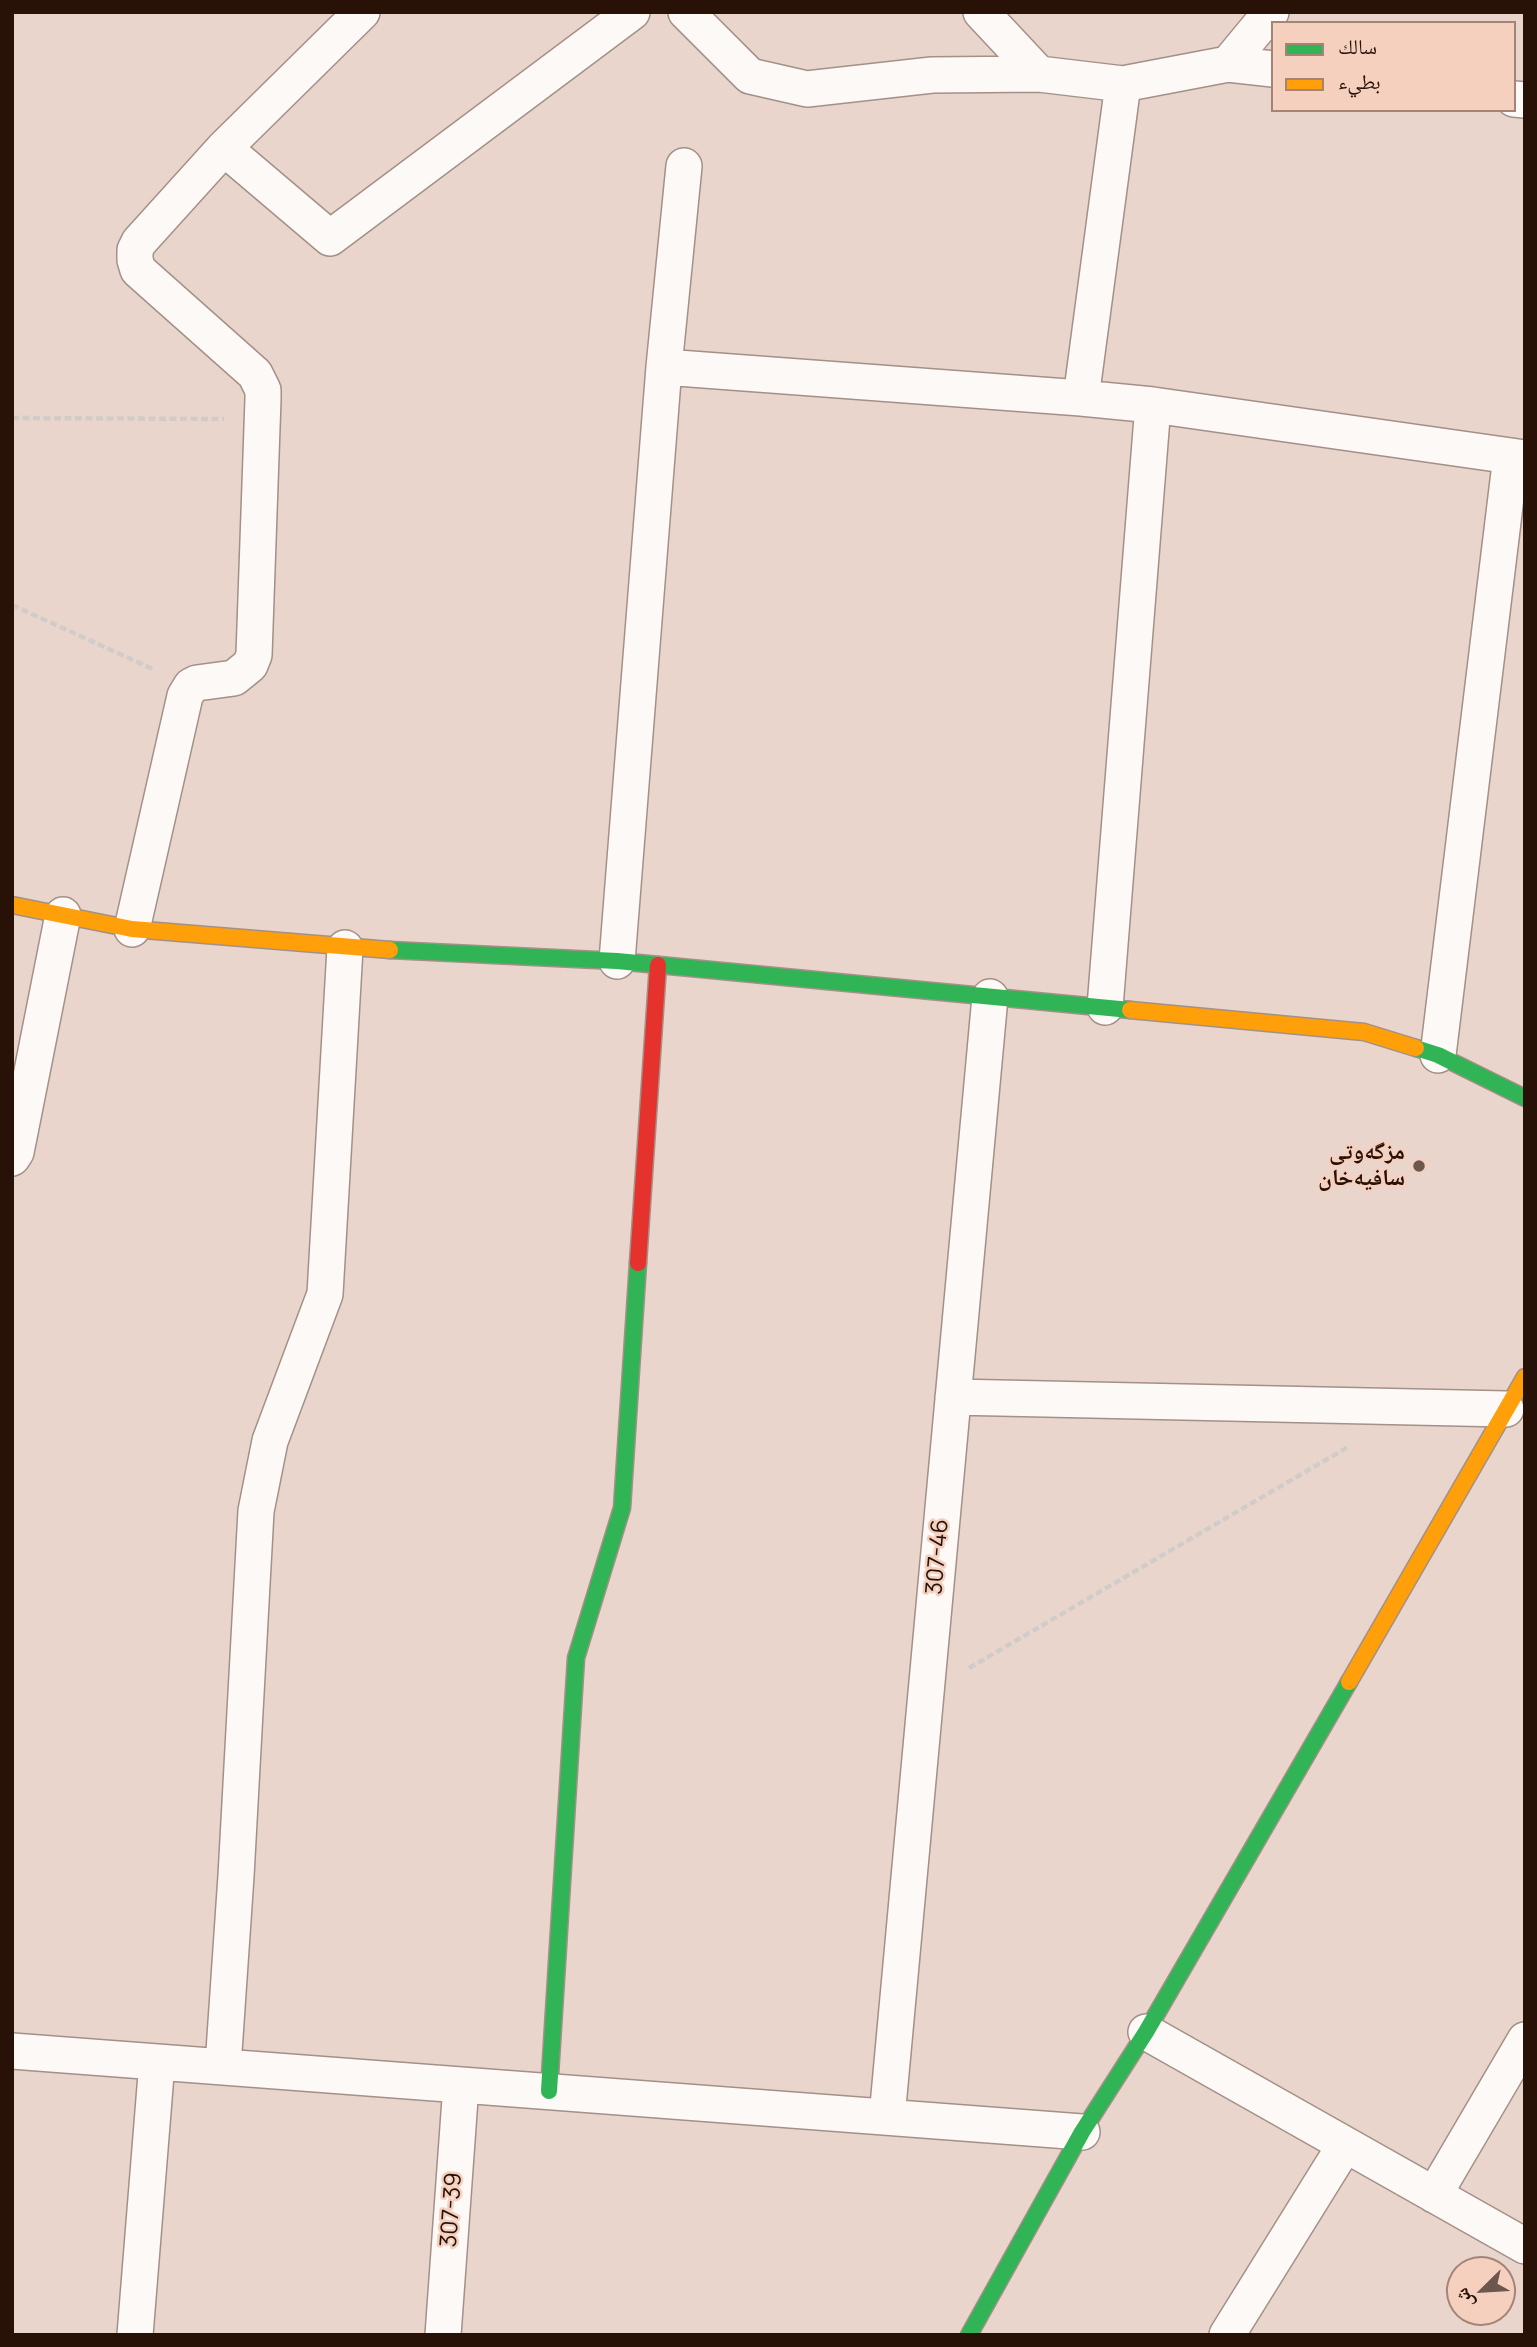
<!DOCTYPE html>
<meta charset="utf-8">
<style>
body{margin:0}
#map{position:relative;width:1537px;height:2347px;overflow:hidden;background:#e9d5cc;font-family:Manrope,"Noto Naskh Arabic",sans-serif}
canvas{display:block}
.frame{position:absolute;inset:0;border:14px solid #281208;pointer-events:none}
.legend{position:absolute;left:1271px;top:21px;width:245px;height:91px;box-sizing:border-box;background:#f6d0bf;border:2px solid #a48476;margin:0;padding:9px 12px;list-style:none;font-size:21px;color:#281208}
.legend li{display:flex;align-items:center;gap:14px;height:35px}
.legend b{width:35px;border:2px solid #a48476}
.north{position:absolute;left:1446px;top:2256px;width:70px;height:70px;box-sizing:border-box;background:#f6d0bf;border:2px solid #a48476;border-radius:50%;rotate:246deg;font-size:19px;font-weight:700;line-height:28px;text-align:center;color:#281208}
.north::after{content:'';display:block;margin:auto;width:24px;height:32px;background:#6c564d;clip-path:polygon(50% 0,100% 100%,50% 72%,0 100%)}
</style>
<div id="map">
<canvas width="1537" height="2347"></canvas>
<div class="frame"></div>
<ul class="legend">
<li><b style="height:9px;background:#30b455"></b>سالك</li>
<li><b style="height:9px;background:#ff9f0a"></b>بطيء</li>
</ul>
<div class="north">ش</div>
</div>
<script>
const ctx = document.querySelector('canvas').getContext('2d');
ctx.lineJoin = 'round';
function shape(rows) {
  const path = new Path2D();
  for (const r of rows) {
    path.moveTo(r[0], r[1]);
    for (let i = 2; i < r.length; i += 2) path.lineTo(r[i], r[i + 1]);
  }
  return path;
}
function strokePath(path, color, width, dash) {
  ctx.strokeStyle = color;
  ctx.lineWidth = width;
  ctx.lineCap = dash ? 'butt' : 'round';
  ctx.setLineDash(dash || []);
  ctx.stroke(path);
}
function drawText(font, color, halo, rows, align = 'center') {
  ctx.font = font + ' Manrope,"Noto Naskh Arabic",sans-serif';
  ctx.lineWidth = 5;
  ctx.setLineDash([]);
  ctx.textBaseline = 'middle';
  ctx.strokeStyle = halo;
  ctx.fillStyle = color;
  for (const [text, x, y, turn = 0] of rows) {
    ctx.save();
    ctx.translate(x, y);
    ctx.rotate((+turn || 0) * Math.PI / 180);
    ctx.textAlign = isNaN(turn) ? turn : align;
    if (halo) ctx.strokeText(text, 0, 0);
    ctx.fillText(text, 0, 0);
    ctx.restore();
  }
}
const street = shape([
 [686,12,750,76,807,89,932,75,1039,74,1123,84,1228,64,1273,69],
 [981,12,1039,74],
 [1228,64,1271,12],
 [1514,99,1525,100],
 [224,148,330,238,632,12],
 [664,367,1081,398,1153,405,1525,458],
 [1081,398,1123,84],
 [132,929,185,696,191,686,197,683,234,678,250,665,254,655,263,399,263,390,255,374,138,270,135,260,135,250,139,242,224,148,362,12],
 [617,961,664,367,684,166],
 [1105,1007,1153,405],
 [1438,1055,1511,456],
 [12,1158,16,1152,63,915],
 [953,1397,1506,1409],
 [1146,2032,1525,2246],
 [12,2051,1082,2132],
 [223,2066,236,1876,256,1511,270,1441,325,1294,345,948],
 [887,2117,990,997],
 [1434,2195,1525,2040],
 [135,2335,157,2062],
 [443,2335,461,2085],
 [1227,2335,1345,2145]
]);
const fast = shape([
 [390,950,617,961,1130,1010],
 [1416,1048,1438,1055,1525,1098],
 [549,2091,576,1658,622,1508,638,1263],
 [969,2335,1082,2132,1146,2032,1349,1682]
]);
const slow = shape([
 [12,905,132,929,390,950],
 [1130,1010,1364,1032,1416,1048],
 [1349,1682,1525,1377]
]);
const jam = shape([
 [638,1263,658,965]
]);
strokePath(street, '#a39087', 38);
strokePath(fast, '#a39087', 19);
strokePath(slow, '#a39087', 19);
strokePath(jam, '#a39087', 19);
strokePath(shape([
 [12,418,224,419],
 [12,605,155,670],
 [969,1668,1348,1447]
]), '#d2ccc9', 4.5, [7, 3.5]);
strokePath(street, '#fcf9f7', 35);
strokePath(fast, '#30b455', 16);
strokePath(slow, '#ff9f0a', 16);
strokePath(jam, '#e5322d', 16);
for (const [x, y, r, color] of [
 [1419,1166,7,"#6c564d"]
]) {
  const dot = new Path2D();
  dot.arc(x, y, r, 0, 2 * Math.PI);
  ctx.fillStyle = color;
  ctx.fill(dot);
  strokePath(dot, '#f6d0bf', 2.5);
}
drawText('bold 23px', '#281208', '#f6d0bf', [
 ["مزگه‌وتی",1405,1153],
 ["سافیه‌خان",1405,1179]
], 'right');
drawText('23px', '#281208', '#f6d0bf', [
 ["307-46",938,1557,-85],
 ["307-39",452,2210,-86]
]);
</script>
